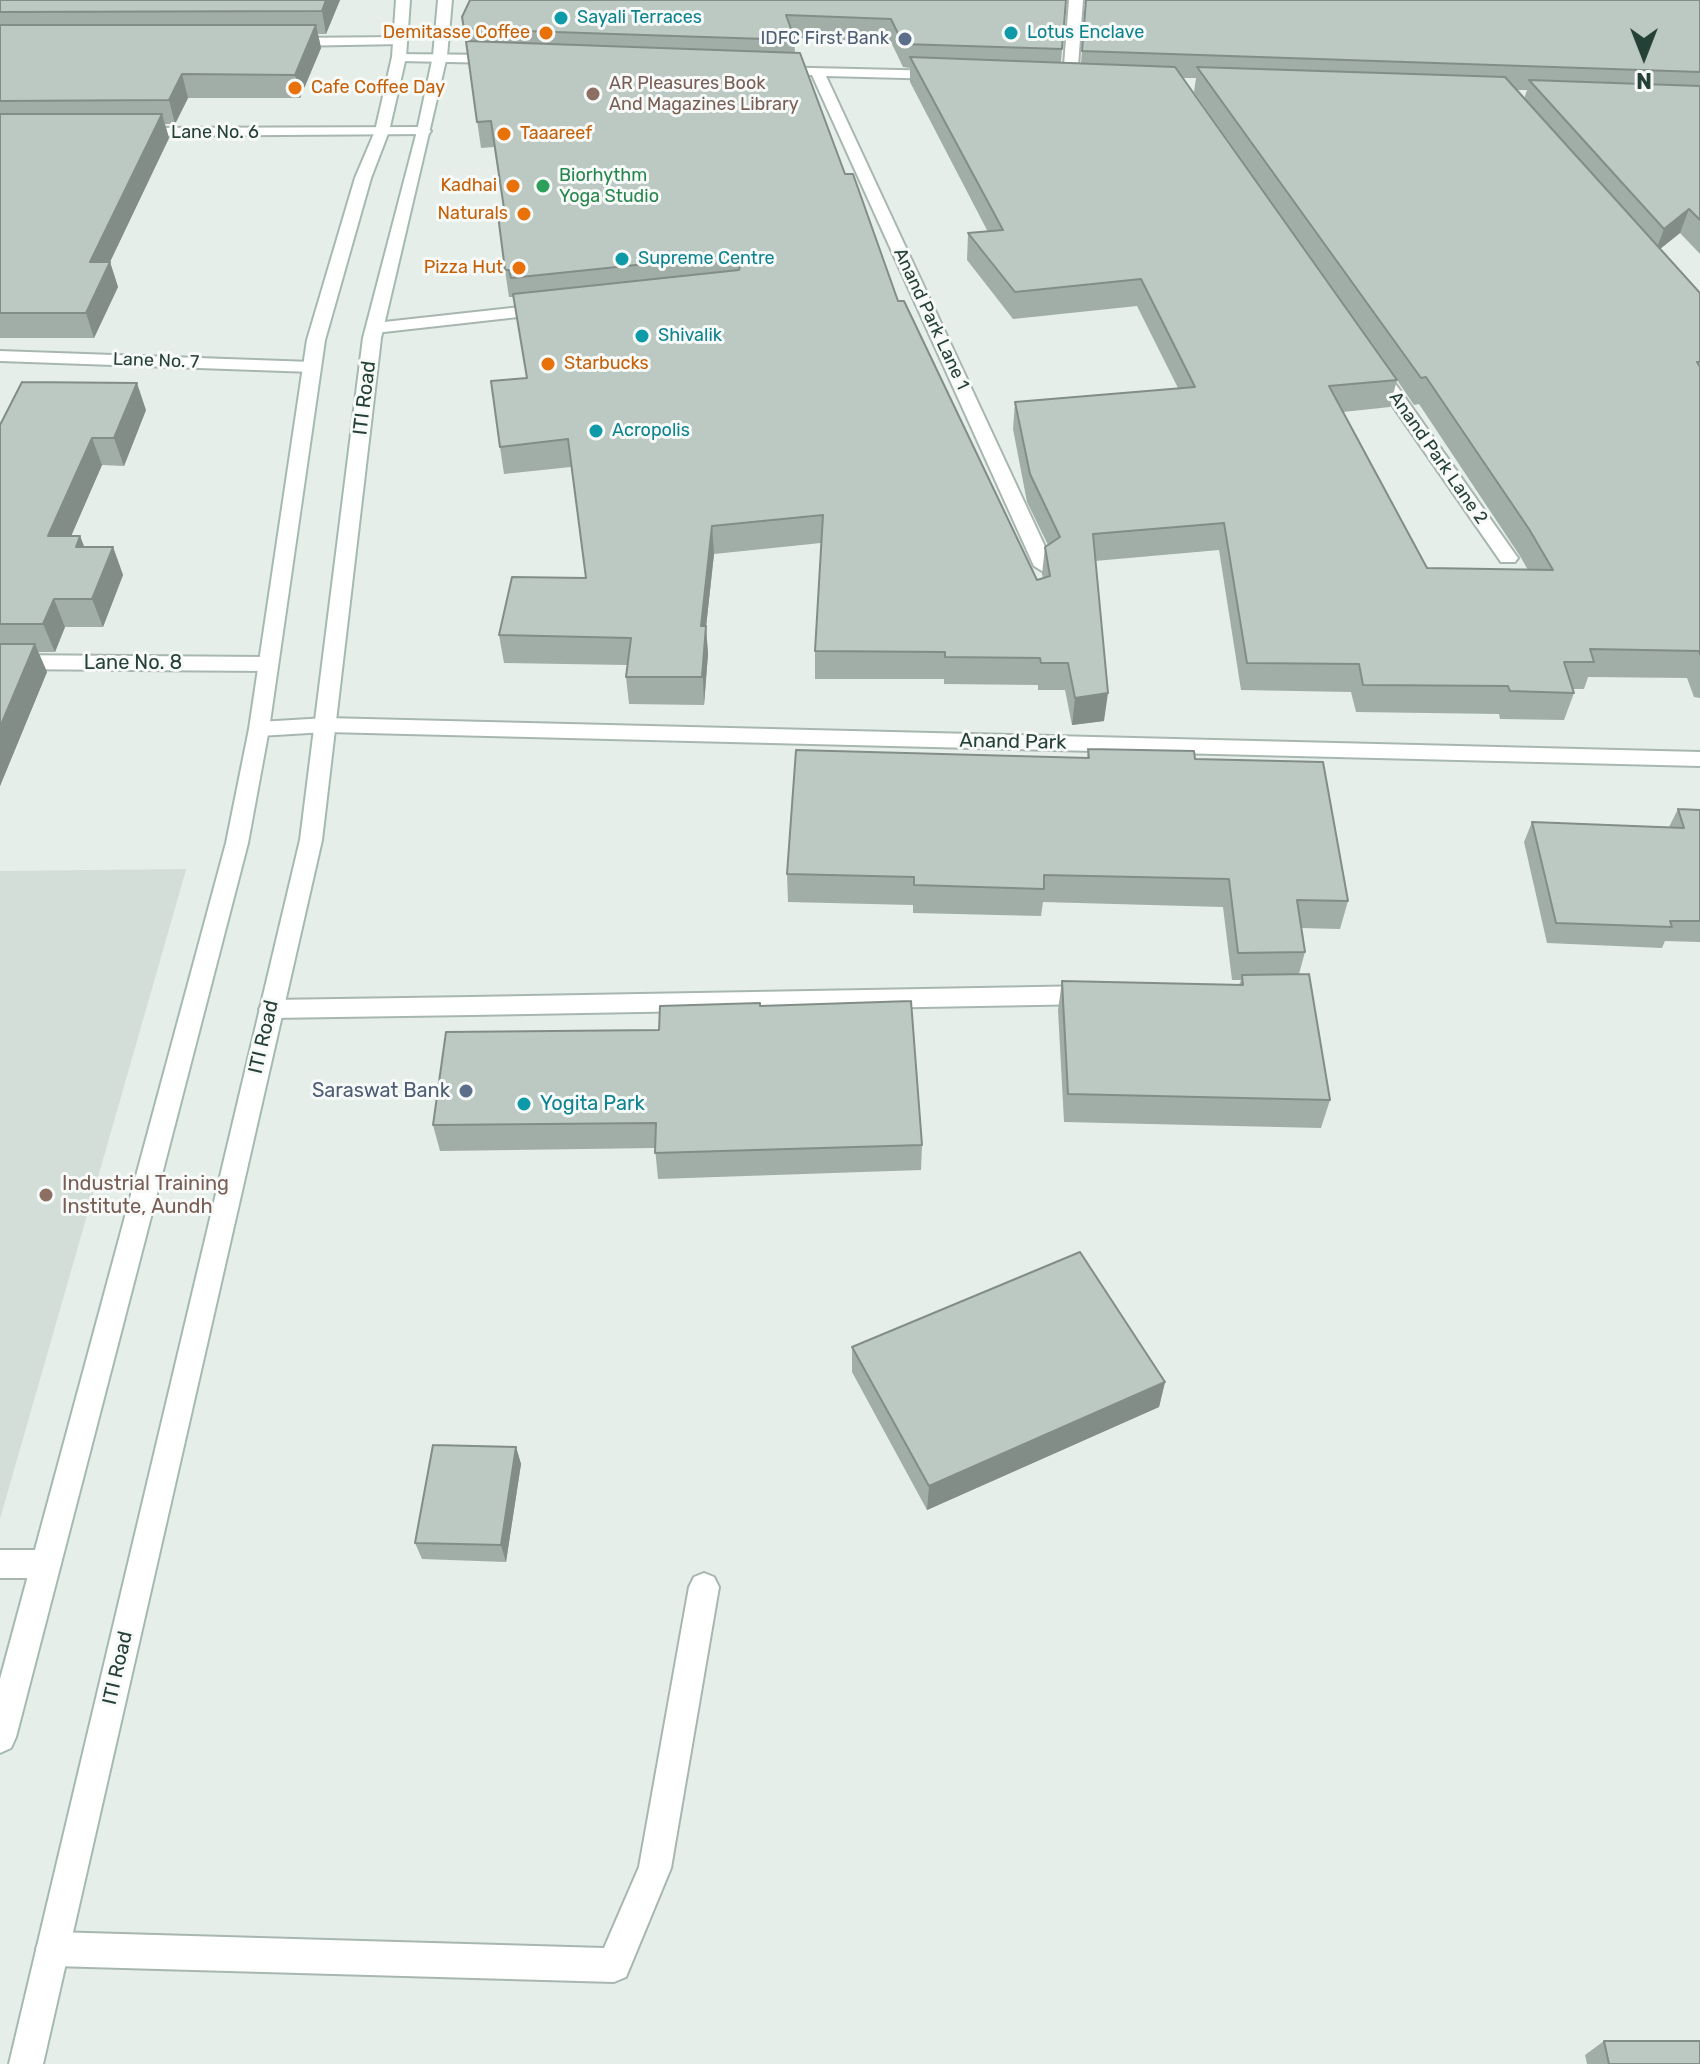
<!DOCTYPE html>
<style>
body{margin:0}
#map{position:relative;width:1700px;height:2064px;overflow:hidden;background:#e6eeea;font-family:Rubik,sans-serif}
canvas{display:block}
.north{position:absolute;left:1604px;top:16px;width:80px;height:80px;-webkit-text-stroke:6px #f7faf8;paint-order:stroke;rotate:180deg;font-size:22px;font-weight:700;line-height:32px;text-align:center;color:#254036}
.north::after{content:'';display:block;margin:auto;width:28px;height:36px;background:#254036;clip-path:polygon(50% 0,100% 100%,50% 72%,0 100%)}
</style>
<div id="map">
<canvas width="1700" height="2064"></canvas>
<div class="north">N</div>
</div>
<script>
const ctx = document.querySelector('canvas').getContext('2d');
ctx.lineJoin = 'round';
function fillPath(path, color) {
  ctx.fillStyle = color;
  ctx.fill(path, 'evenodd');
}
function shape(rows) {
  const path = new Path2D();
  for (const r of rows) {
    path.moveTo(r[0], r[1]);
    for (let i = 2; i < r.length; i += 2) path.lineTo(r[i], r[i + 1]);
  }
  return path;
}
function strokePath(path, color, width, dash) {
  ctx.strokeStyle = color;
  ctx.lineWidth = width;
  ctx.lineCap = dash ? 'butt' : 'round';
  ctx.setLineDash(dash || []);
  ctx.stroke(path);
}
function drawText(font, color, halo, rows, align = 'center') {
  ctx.font = font + ' Rubik,sans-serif';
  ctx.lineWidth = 6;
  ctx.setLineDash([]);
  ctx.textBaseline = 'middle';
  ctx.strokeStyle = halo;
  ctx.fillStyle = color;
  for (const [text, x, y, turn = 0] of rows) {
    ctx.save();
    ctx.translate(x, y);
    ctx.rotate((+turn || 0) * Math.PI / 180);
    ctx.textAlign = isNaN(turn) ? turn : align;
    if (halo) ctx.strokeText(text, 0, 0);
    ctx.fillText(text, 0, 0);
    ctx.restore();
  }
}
fillPath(shape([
 [186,869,186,870,0,1519,0,871]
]), '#d4ded8');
const lane = shape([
 [399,37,406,41,404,44,290,46,283,42,290,38,399,37],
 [424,127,431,131,429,134,134,136,127,132,134,128,424,127],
 [548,304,556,309,554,313,375,333,367,328,375,323,548,304],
 [0,351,312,362,321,367,312,372,0,361,0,351],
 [0,655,267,657,277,664,267,671,0,669,0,655],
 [1092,986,1100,989,1104,995,1100,1001,1092,1004,471,1015,463,1012,459,1006,463,1000,471,997,1092,986],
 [0,1550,46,1550,56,1554,61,1564,56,1574,46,1578,0,1578,0,1550]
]);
const street = shape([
 [1069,0,1083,0,1077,79,1070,83,1063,79,1069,0],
 [394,54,498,55,505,59,498,63,399,61,394,60,394,54],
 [770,67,942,71,949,75,942,79,826,76,1054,566,1051,570,1044,572,1034,566,812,75,775,74,768,70,770,67],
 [1374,361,1380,362,1515,554,1518,558,1515,562,1501,562,1365,366,1374,361],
 [326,718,1700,752,1700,766,326,732,259,736,249,729,259,722,326,718],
 [471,997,479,1000,483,1006,479,1012,471,1015,271,1018,263,1015,259,1009,263,1003,271,1000,471,997],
 [704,1573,714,1577,719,1587,671,1868,626,1977,614,1982,53,1966,41,1961,36,1949,41,1937,53,1932,604,1948,639,1867,689,1587,694,1577,704,1573]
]);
const secondary = shape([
 [396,0,410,0,406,57,389,131,371,178,325,340,269,729,248,843,16,1737,11,1748,0,1753,0,1679,226,843,249,729,307,340,355,178,375,131,392,57,396,0],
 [438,0,452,0,447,56,381,338,322,840,43,2064,9,2064,300,840,363,338,417,131,433,56,438,0]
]);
strokePath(lane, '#a8b6b0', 4);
strokePath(street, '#a8b6b0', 4);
strokePath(secondary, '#a4bab0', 4);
fillPath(lane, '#fff');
fillPath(street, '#fff');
fillPath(secondary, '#fff');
fillPath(shape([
 [0,0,340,0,326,34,318,34,321,48,300,98,188,98,175,124,165,124,169,138,110,262,118,287,94,338,0,338],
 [1066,0,1061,62,1081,63,1086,0,1700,0,1700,254,1680,233,1660,249,1700,293,1700,698,1694,697,1687,678,1588,677,1584,689,1573,689,1574,693,1564,720,1500,719,1499,714,1356,712,1351,692,1241,690,1219,550,1095,561,1104,721,1072,725,1065,690,1038,690,1038,685,944,684,944,679,815,679,815,651,821,543,714,554,706,627,708,654,704,705,629,704,626,677,627,665,504,663,499,635,586,578,571,467,504,474,500,447,527,378,515,305,513,297,509,297,505,270,505,215,494,147,481,148,462,17],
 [794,38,891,42,903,67,910,68,910,82,988,232,968,233,967,260,1013,319,1137,306,1178,388,1015,402,1013,429,1027,502,1048,545,1045,547,1042,574,1043,578,1037,580,898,301,795,53],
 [1183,78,1196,78,1194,92,1346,309],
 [1516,90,1527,90,1524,99],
 [1397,380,1414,405,1419,404,1520,556,1528,570,1427,568,1343,412,1390,407],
 [146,410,124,466,102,465,71,536,80,536,84,547,113,547,123,575,103,627,65,627,55,652,38,652,47,672,0,786,0,425],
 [1088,749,1195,759,1348,901,1340,929,1301,928,1305,952,1299,974,1330,1100,1321,1128,1064,1122,1058,1010,1062,981,1239,985,1241,980,1232,980,1223,907,1043,902,1041,916,913,913,913,905,788,902,787,874,1087,758],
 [1678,809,1700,810,1700,942,1665,941,1662,948,1547,943,1524,842,1532,822,1669,827],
 [760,1006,922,1145,921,1170,658,1179,655,1148,440,1151,433,1125,659,1030],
 [852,1347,1165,1382,1159,1407,927,1510,852,1372],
 [516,1447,521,1464,506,1562,422,1559,415,1543],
 [1604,2041,1700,2064,1587,2064,1585,2055]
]), '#a1ada7');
fillPath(shape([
 [326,0,340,0,326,34,322,11],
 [316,25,321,48,300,98,295,75],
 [182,74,188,98,175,124,169,100],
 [162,114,169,138,98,287,90,262],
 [1689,209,1680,233,1655,253,1664,229],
 [110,262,118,287,94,338,86,313],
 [137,383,146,410,124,466,114,438],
 [92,438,102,465,59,564,48,536],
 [712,526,714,554,706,627,708,654,704,705,701,626],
 [80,536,91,564,76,547],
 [113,547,123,575,103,627,92,599],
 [54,599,65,627,55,652,43,624],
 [35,644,47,672,0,786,0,727],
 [1108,693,1104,721,1072,725,1075,698],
 [1165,1382,1159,1407,927,1510,929,1486],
 [516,1447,521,1464,506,1562,501,1545]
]), '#838d88');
const building = shape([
 [0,0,326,0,322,11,0,12,0,0],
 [470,0,1066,0,1062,49,903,44,891,19,786,15,795,40,464,29,462,17,470,0],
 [1086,0,1700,0,1700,72,1082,51,1086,0],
 [0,25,316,25,295,75,182,74,169,100,0,101,0,25],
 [466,41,800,53,845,174,853,174,898,301,904,301,1037,580,1050,576,1045,547,1060,537,1030,474,1015,402,1195,387,1141,279,1015,292,968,233,1003,230,910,57,1175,67,1397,380,1329,386,1427,568,1553,570,1529,529,1426,377,1421,378,1197,67,1505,77,1700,293,1700,362,1697,362,1700,367,1700,654,1699,651,1590,649,1594,662,1564,662,1574,693,1510,691,1508,686,1363,685,1359,664,1247,663,1224,523,1093,534,1108,693,1075,698,1068,663,1041,663,1040,658,945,657,945,652,815,651,823,515,712,526,701,626,706,626,702,677,626,677,631,638,499,635,512,577,586,578,568,439,500,447,491,381,527,378,513,294,739,270,742,259,732,255,511,278,509,270,505,270,498,215,505,215,491,121,477,122,466,41],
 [1529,80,1700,86,1700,220,1689,209,1664,229,1529,80],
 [0,114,162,114,90,262,110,262,86,313,0,313,0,114],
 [22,382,137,383,114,438,92,438,48,536,80,536,76,547,113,547,92,599,54,599,43,624,0,624,0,425,22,382],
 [0,644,35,644,0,727,0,644],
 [1088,749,1194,751,1195,759,1323,762,1348,901,1297,900,1305,952,1238,953,1229,879,1044,875,1044,889,914,885,914,877,787,874,796,750,1089,758,1088,749],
 [1678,809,1700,810,1700,921,1670,921,1672,927,1556,923,1532,822,1684,828,1678,809],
 [1309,974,1330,1100,1068,1094,1062,981,1243,985,1242,975,1309,974],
 [911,1001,922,1145,655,1153,656,1123,433,1125,446,1032,659,1030,660,1006,760,1003,760,1006,911,1001],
 [1080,1252,1165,1382,929,1486,852,1347,1080,1252],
 [433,1445,516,1447,501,1545,415,1543,433,1445],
 [1604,2041,1700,2041,1700,2064,1609,2064,1604,2041]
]);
fillPath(building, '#bbc9c2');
strokePath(building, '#838d88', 2);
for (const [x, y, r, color] of [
 [561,18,8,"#0f9aa8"],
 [546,33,8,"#e8710a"],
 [1011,33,8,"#0f9aa8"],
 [905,39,8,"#5c6f8a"],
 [295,88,8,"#e8710a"],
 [593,94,8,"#8d6e63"],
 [504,134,8,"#e8710a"],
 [513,186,8,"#e8710a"],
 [543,186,8,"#2e9e5b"],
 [524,214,8,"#e8710a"],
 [622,259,8,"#0f9aa8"],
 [519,268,8,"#e8710a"],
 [642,336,8,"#0f9aa8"],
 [548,364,8,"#e8710a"],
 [596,431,8,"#0f9aa8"],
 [466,1091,8,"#5c6f8a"],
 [524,1104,8,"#0f9aa8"],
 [46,1195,8,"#8d6e63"]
]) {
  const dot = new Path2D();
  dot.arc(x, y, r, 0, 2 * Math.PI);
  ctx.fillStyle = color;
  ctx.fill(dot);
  strokePath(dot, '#f7faf8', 3);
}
drawText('18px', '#0d838f', '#f7faf8', [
 ["Sayali Terraces",577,18],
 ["Lotus Enclave",1027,33],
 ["Supreme Centre",638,259],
 ["Shivalik",658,336],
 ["Acropolis",612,431]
], 'left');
drawText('18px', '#c56008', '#f7faf8', [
 ["Demitasse Coffee",530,33],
 ["Cafe Coffee Day",311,88,"left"],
 ["Taaareef",520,134,"left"],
 ["Kadhai",497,186],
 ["Naturals",508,214],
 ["Pizza Hut",503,268],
 ["Starbucks",564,364,"left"]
], 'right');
drawText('18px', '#4e5e75', '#f7faf8', [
 ["IDFC First Bank",889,39]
], 'right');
drawText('18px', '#785e54', '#f7faf8', [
 ["AR Pleasures Book",609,84],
 ["And Magazines Library",609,105]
], 'left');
drawText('18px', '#254036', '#f7faf8', [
 ["Lane No. 6",215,133],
 ["Anand Park Lane 1",931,319,65],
 ["Lane No. 7",156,361,2],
 ["Anand Park Lane 2",1438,458,55]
]);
drawText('18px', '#27864d', '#f7faf8', [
 ["Biorhythm",559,176],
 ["Yoga Studio",559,197]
], 'left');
drawText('20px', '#254036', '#f7faf8', [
 ["ITI Road",365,398,-83],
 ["Lane No. 8",133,663],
 ["Anand Park",1013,742,1],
 ["ITI Road",264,1037,-77],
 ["ITI Road",118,1668,-77]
]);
drawText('20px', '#4e5e75', '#f7faf8', [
 ["Saraswat Bank",450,1091]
], 'right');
drawText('20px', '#0d838f', '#f7faf8', [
 ["Yogita Park",540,1104]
], 'left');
drawText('20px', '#785e54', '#f7faf8', [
 ["Industrial Training",62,1184],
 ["Institute, Aundh",62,1207]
], 'left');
</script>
